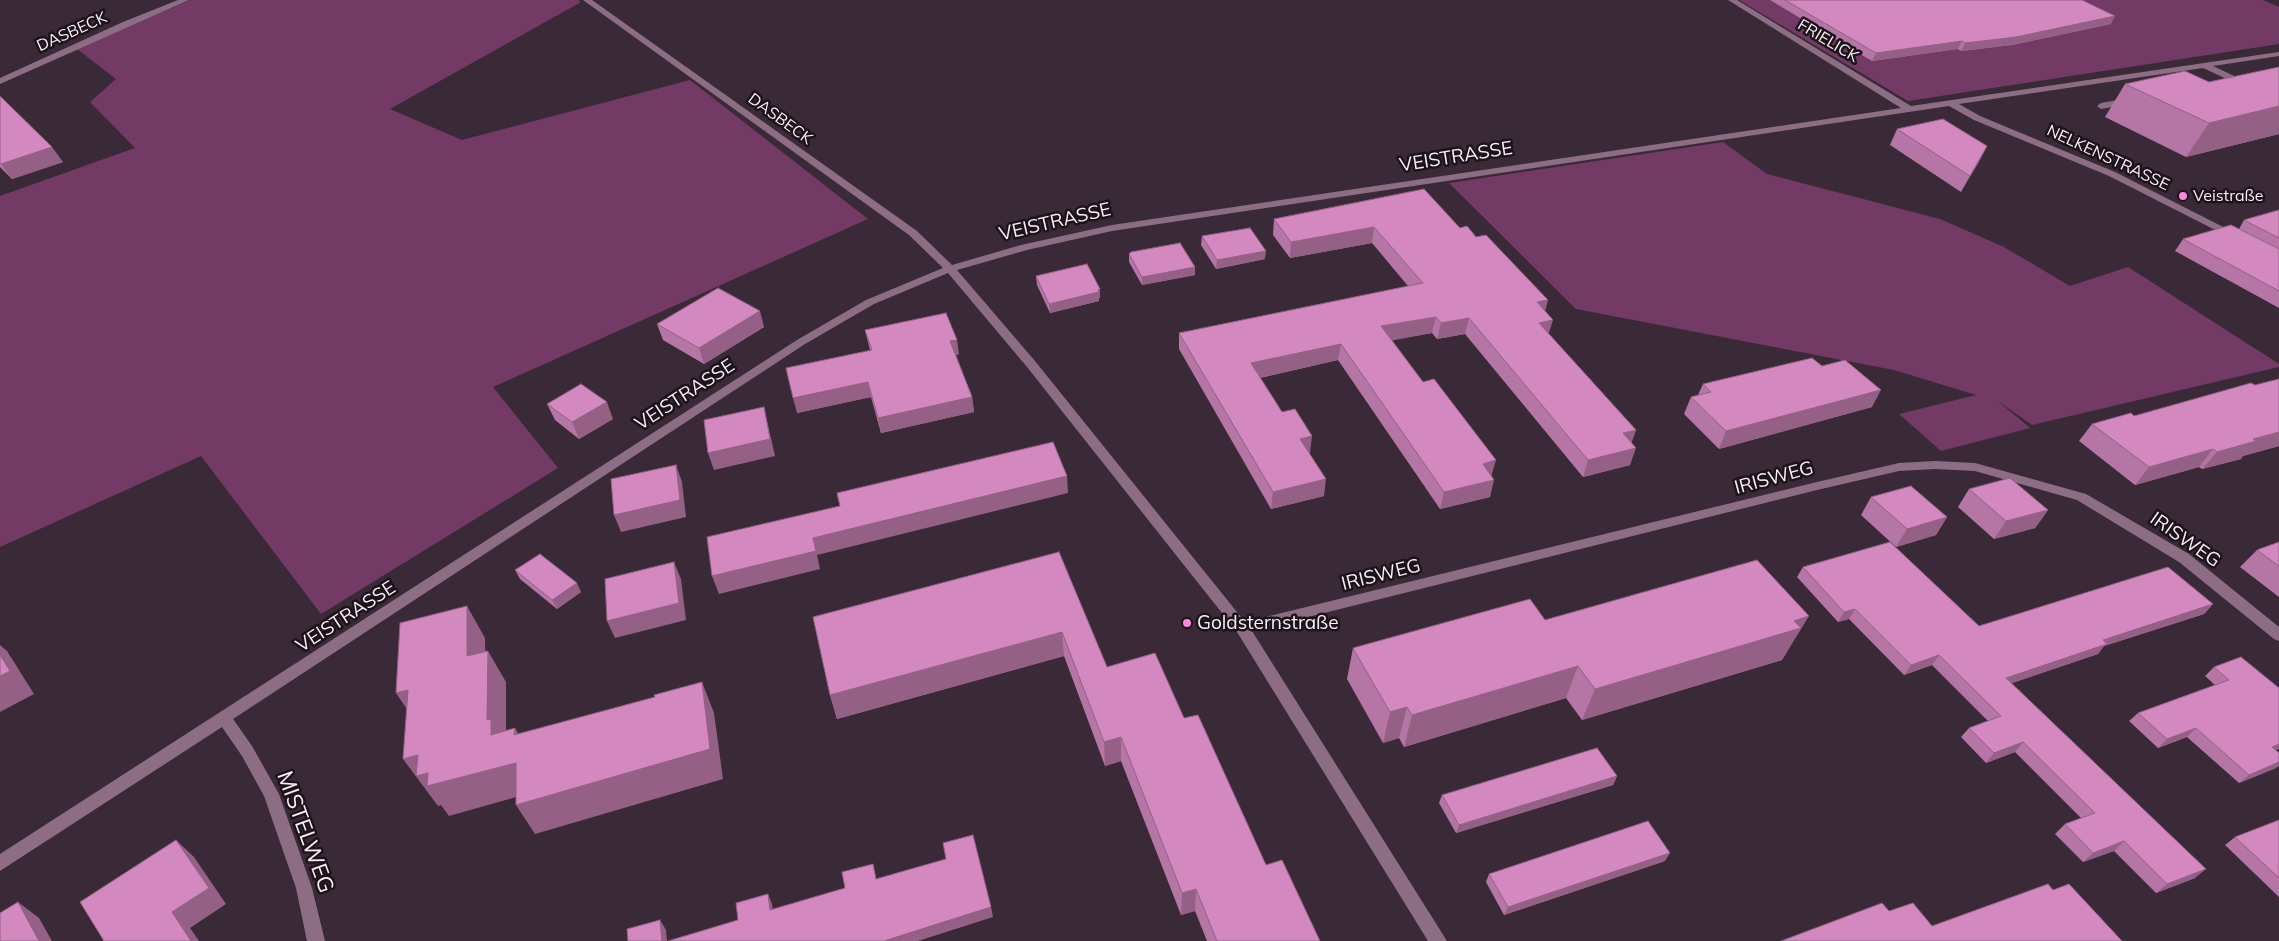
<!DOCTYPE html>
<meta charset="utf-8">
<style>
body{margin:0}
canvas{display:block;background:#3a2936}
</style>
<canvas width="2279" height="941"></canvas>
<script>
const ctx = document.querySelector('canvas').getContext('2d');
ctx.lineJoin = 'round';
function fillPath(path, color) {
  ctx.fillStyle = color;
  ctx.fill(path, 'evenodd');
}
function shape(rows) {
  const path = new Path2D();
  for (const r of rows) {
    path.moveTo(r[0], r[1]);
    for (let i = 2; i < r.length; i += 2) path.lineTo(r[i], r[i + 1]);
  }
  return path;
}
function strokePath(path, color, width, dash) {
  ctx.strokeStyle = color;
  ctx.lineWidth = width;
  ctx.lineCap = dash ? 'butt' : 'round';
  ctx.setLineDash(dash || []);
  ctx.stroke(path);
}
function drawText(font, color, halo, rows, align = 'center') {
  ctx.font = font + ' Mulish,sans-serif';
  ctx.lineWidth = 5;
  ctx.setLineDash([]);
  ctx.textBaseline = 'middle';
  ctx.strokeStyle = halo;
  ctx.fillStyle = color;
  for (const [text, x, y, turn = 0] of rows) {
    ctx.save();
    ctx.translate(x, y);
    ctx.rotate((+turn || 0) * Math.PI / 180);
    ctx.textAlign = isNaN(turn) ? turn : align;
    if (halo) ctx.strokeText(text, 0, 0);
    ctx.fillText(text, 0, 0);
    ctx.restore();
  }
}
fillPath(shape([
 [190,0,578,0,581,2,390,109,462,140,690,80,868,219,493,387,558,468,321,614,201,456,0,547,0,196,135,148,90,102,116,79,77,49],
 [1739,0,2263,0,2279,7,2279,44,1908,101],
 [1723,142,1767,174,1940,219,2004,247,2070,286,2128,267,2279,364,2279,367,2032,425,1998,401,2030,428,1941,451,1899,414,1976,395,1894,370,1576,309,1449,183]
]), '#723a65');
fillPath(shape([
 [178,0,189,0,0,84,0,78,123,22,178,0],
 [583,0,592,0,917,231,952,265,1021,245,1112,225,1901,108,1728,0,1737,0,1911,106,2279,52,2279,56,2213,66,2247,82,2247,86,2244,87,2203,68,1959,104,1980,116,2115,172,2237,234,2237,238,2233,239,2109,176,1974,120,1949,106,1112,231,1027,250,957,270,1035,361,1245,622,1817,482,1899,463,1935,461,1975,463,2086,494,2189,554,2279,627,2279,641,2274,639,2179,562,2077,500,1975,471,1935,469,1899,471,1817,490,1252,631,1447,941,1428,941,1237,632,1027,367,948,273,874,304,805,344,233,719,252,746,279,794,312,888,325,941,307,941,296,888,264,796,242,756,222,727,0,871,0,854,797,340,866,300,943,268,909,235,583,0],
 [2130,98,2133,99,2133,103,2101,109,2097,106,2101,103,2130,98]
]), '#8d6d84');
fillPath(shape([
 [1770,0,2082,0,2111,24,2012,45,1961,51,1958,49,1872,61],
 [2279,67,2279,134,2186,157,2105,117,2125,84,2209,82],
 [0,96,63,162,12,179,0,167],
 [1897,129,1987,146,1961,192,1890,145],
 [2279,210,2279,308,2175,251,2183,239,2239,229,2244,220],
 [1274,219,1460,228,1545,311,1549,334,1636,430,1631,443,1630,465,1583,477,1465,334,1437,339,1432,333,1392,340,1492,476,1490,497,1440,509,1338,360,1260,378,1282,412,1310,453,1309,453,1324,496,1271,509,1179,349,1179,333,1408,286,1372,243,1290,258,1273,235],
 [1202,236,1265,259,1216,269,1201,245],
 [1129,254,1195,275,1142,285,1129,262],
 [1036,276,1100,298,1099,298,1099,301,1050,313,1037,285],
 [657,324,764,327,704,364,663,340],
 [865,330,959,354,956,355,972,397,974,412,881,433,871,397,797,413,870,350],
 [1822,366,1872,407,1719,449,1684,414,1691,397,1698,395,1703,384],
 [2279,379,2279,446,2243,456,2241,459,2202,469,2199,467,2135,485,2079,441,2092,424,2134,416],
 [547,404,613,419,579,439,555,420],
 [1969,489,2048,510,2035,528,1994,539,1958,507],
 [1871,497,1947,517,1936,535,1896,547,1861,515],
 [2279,542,2279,597,2240,567,2257,550],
 [1059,552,1107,667,1184,718,1266,865,1320,941,1207,941,1195,911,1181,915,1121,761,1105,766,1064,656,837,719,830,695],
 [1803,567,1979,626,2213,604,2204,614,2104,646,2098,654,2011,683,2195,878,2156,893,2114,851,2083,862,2055,834,2065,824,2081,818,2015,752,1986,763,1961,737,1969,728,1988,721,1932,665,1904,675,1849,619,1838,622,1797,577],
 [515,570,581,592,557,609,520,579],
 [1545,620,1790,648,1789,648,1782,660,1582,720,1566,698,1404,747,1399,738,1383,743,1347,679,1353,648],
 [2241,657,2276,750,2276,768,2239,783,2187,737,2158,748,2129,721,2138,713,2215,685,2205,676,2214,667],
 [1617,776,1613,785,1456,833,1439,803,1442,795],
 [2279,820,2279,897,2225,845,2235,837],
 [1665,861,1504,915,1486,882,1489,874]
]), '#b576a5');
fillPath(shape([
 [2115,16,2111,24,2012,45,1961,51,1965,43],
 [1962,41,1958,49,1872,61,1876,53],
 [2279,106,2279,134,2186,157,2209,123],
 [1987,146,1979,162,1961,192,1970,176],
 [52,147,63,162,12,179,1,164],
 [1374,227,1372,243,1290,258,1291,242],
 [1266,251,1265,259,1216,269,1217,260],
 [1195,267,1195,275,1142,285,1142,277],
 [1100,289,1100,298,1099,298,1099,301,1050,313,1049,304],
 [1548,300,1544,316,1537,302],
 [760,311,764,327,704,364,699,348],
 [1436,317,1432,333,1379,343,1381,326],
 [1469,318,1465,334,1437,339,1441,323],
 [1553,320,1548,336,1539,323],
 [957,340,959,354,952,356,950,341],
 [1341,344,1338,360,1250,380,1251,363],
 [868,382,871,397,797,413,793,398],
 [1881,390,1872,407,1719,449,1726,431],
 [972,397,974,412,881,433,878,418],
 [607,402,613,419,579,439,572,422],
 [764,407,768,425,775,456,714,470,708,453],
 [1636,430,1630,447,1623,433],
 [2279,432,2279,446,2243,456,2241,459,2202,469,2217,452,2253,439],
 [1312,436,1310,453,1298,456,1300,439],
 [1636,448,1630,465,1583,477,1588,460],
 [2213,449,2199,467,2135,485,2149,467],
 [1496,460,1491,477,1483,464],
 [676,465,682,482,686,517,621,532,614,515],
 [1067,476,1068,493,817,555,820,569,719,594,712,576,813,538],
 [1326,479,1324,496,1271,509,1273,492],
 [1494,480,1490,497,1440,509,1444,492],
 [2048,510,2035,528,1994,539,2006,521],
 [1947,517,1936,535,1896,547,1907,529],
 [674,562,681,579,686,620,615,638,607,621],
 [577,583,581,592,557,609,552,600],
 [2213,604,2204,614,2104,646,2098,654,1998,688,2006,678,2103,640],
 [467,606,485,638,486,687,467,656],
 [1855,609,1849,619,1838,622,1844,612],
 [1809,616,1782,660,1582,720,1595,689],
 [1062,632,1064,656,837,719,830,695],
 [0,645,7,651,34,694,0,712],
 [488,651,506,682,506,742,516,763,534,792,449,816,441,805,438,806,403,759,487,720],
 [1939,655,1932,665,1904,675,1911,665],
 [1578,666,1566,698,1404,747,1412,715],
 [702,682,714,713,723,779,535,834,516,805],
 [408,690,417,724,396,693],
 [1407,707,1399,738,1383,743,1390,712],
 [515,728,533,758,514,735],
 [2196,728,2187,737,2158,748,2167,739],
 [1121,737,1121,761,1105,766,1104,742],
 [2023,742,2015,752,1986,763,1994,753],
 [2279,744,2279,749,2262,755,2272,747],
 [2279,762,2279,766,2276,768,2239,783,2249,775],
 [1617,776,1613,785,1456,833,1459,825],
 [176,840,194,857,226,904,190,928,199,941,191,941,172,912],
 [2124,841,2114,851,2083,862,2093,853],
 [1670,853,1665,861,1504,915,1508,907],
 [2206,869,2195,878,2156,893,2167,884],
 [1196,889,1195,911,1181,915,1182,893],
 [768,894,772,904,774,920,770,910],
 [18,902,39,918,52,941,39,941],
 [991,907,993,917,918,941,884,941],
 [660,920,666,930,667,941,662,941]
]), '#946086');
const building = shape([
 [1785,0,2082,0,2115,16,2016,37,1965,43,1962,41,1876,53,1785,0],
 [2279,67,2279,106,2209,123,2125,84,2185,71,2209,82,2279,67],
 [0,96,52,147,1,164,0,163,0,96],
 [1943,119,1987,146,1970,176,1897,129,1943,119],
 [1424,189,1460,228,1467,226,1476,237,1486,235,1548,300,1537,302,1553,320,1539,323,1636,430,1623,433,1636,448,1588,460,1469,318,1441,323,1436,317,1381,326,1423,382,1434,379,1496,460,1483,464,1494,480,1444,492,1341,344,1251,363,1282,412,1295,409,1312,436,1300,439,1326,479,1273,492,1179,333,1423,283,1374,227,1291,242,1274,219,1424,189],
 [2279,210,2279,238,2244,220,2279,210],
 [2231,225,2279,249,2279,291,2183,239,2231,225],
 [1250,228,1266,251,1217,260,1202,236,1250,228],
 [1180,243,1195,267,1142,277,1129,254,1131,252,1180,243],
 [1087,264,1100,289,1098,290,1099,292,1049,304,1036,276,1087,264],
 [718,288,760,311,699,348,657,324,718,288],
 [946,313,957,340,950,341,972,397,878,418,868,382,793,398,786,368,872,350,865,330,946,313],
 [1812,358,1822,366,1845,360,1881,390,1726,431,1691,397,1711,392,1703,384,1812,358],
 [2279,379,2279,432,2253,439,2256,441,2217,452,2213,449,2149,467,2092,424,2131,413,2134,416,2251,383,2255,385,2279,379],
 [581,384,607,402,572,422,547,404,581,384],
 [764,407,770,439,708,453,704,420,764,407],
 [1053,442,1067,476,813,538,816,551,712,576,707,537,840,506,837,493,1053,442],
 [676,465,680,500,614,515,611,479,676,465],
 [2010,478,2048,510,2006,521,1969,489,2010,478],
 [1911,486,1947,517,1907,529,1871,497,1911,486],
 [1890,542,1979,626,2168,567,2213,604,2103,640,2107,644,2006,678,2206,869,2167,884,2124,841,2093,853,2065,824,2095,813,2023,742,1994,753,1969,728,2001,716,1939,655,1911,665,1855,609,1844,612,1803,567,1890,542],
 [2279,542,2279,566,2257,550,2279,542],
 [1059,552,1107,667,1155,653,1184,718,1198,715,1266,865,1282,860,1320,941,1217,941,1196,889,1182,893,1121,737,1104,742,1062,632,830,695,813,617,1059,552],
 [540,554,577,583,552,600,515,570,540,554],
 [1757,560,1809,616,1794,621,1801,628,1595,689,1578,666,1412,715,1407,707,1390,712,1353,648,1530,599,1545,620,1757,560],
 [674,562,679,603,607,621,605,579,674,562],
 [467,606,467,656,488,651,487,720,491,719,491,735,515,728,514,735,655,697,654,695,702,682,710,749,516,805,516,763,427,786,428,773,416,776,418,755,403,759,408,690,396,693,400,623,467,606],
 [0,655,10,671,0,676,0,655],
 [2241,657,2279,688,2279,744,2272,747,2279,753,2279,762,2249,775,2196,728,2167,739,2138,713,2229,680,2214,667,2241,657],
 [1597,748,1617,776,1459,825,1442,795,1597,748],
 [2279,820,2279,878,2235,837,2279,820],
 [1648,821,1670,853,1508,907,1489,874,1648,821],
 [973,835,991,907,884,941,668,941,738,920,736,903,768,894,770,910,845,888,842,872,873,864,876,879,946,859,943,843,973,835],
 [176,840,209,888,172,912,191,941,104,941,80,902,176,840],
 [2048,884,2053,890,2069,884,2122,941,1781,941,1882,903,1889,911,1913,903,1932,926,2048,884],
 [18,902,39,941,0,941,0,913,18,902],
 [660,920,662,941,628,941,627,929,660,920]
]);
fillPath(building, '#d389c0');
strokePath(building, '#946086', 1);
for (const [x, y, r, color] of [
 [2183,196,5,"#fd86e1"],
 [1187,623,5,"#fd86e1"]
]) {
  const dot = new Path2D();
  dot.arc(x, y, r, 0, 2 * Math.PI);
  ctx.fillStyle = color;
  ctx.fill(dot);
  strokePath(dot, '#1c141a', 2);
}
drawText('16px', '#fbeef7', '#1c141a', [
 ["DASBECK",72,32,-24],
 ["FRIELICK",1828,41,31],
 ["DASBECK",780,119,36],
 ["NELKENSTRASSE",2108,158,25]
]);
drawText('16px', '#fbeef7', '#1c141a', [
 ["Veistraße",2193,196]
], 'left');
drawText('19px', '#fbeef7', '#1c141a', [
 ["VEISTRASSE",1456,157,-9],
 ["VEISTRASSE",1055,222,-13],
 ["VEISTRASSE",685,395,-33],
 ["IRISWEG",1774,478,-15],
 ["IRISWEG",2185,540,35],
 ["IRISWEG",1381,575,-14],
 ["VEISTRASSE",346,617,-33]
]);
drawText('19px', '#fbeef7', '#1c141a', [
 ["Goldsternstraße",1197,623]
], 'left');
drawText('22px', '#fbeef7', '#1c141a', [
 ["MISTELWEG",305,832,70]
]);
</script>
